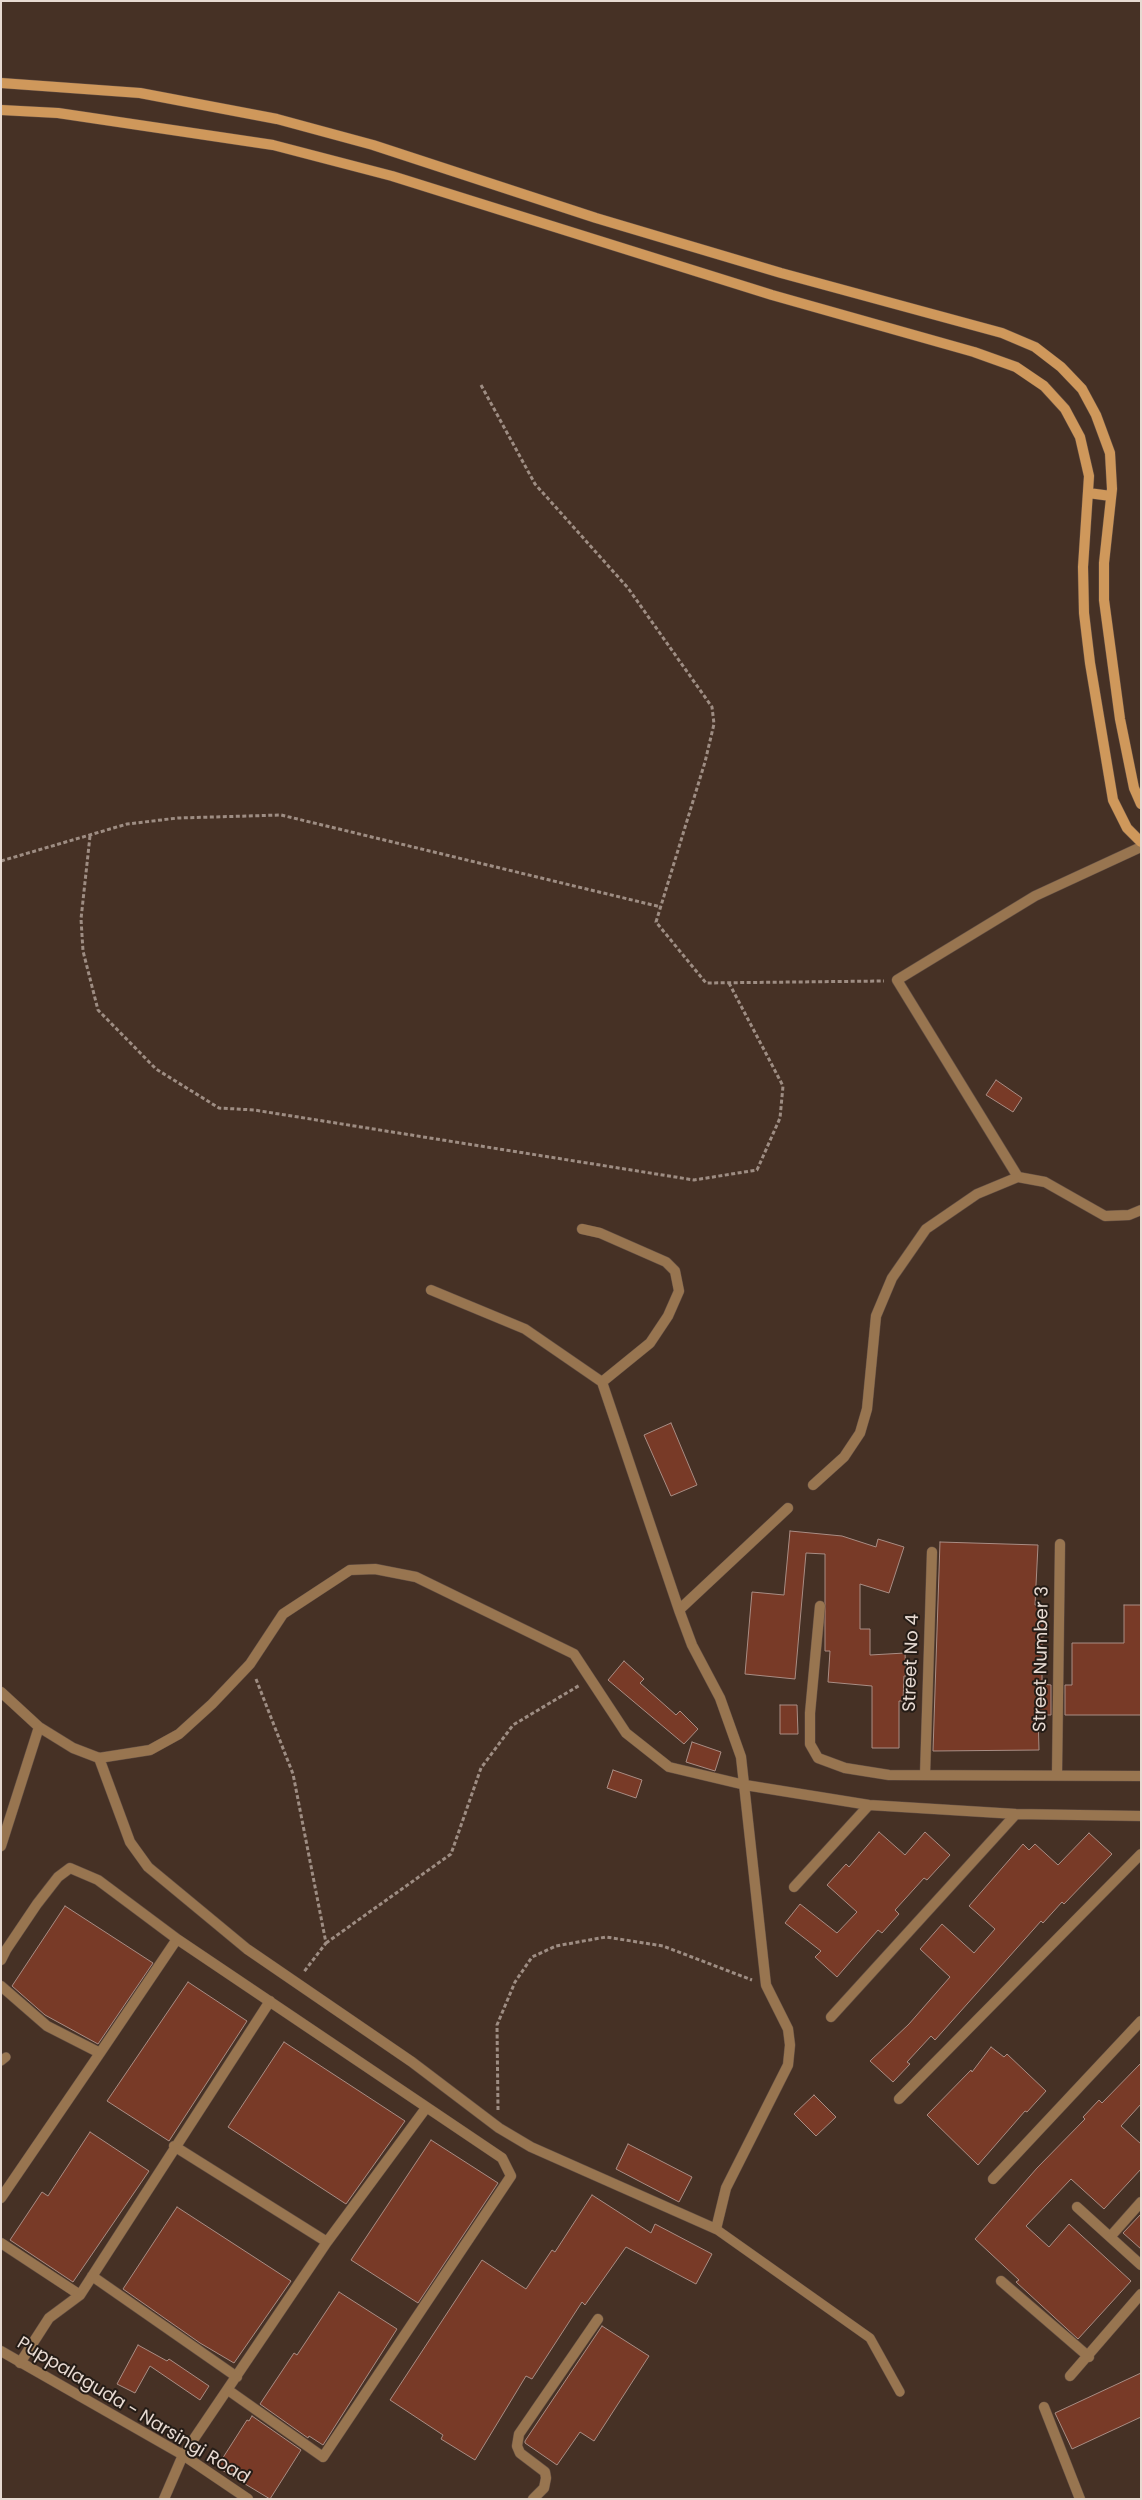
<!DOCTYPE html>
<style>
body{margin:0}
#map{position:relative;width:1142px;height:2500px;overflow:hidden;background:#463125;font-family:Poppins,sans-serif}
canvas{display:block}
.frame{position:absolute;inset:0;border:2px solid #e7dad2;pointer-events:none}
</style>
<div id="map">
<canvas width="1142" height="2500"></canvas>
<div class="frame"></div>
</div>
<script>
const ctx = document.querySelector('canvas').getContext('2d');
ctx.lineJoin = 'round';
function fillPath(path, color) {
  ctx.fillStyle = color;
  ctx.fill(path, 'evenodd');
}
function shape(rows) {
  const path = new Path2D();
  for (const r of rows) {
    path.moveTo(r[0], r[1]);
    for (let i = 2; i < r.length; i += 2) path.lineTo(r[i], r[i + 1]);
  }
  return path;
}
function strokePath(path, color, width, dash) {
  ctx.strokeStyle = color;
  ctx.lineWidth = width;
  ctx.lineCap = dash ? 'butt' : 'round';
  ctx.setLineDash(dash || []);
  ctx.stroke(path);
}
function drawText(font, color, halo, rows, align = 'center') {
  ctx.font = font + ' Poppins,sans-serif';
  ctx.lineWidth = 4;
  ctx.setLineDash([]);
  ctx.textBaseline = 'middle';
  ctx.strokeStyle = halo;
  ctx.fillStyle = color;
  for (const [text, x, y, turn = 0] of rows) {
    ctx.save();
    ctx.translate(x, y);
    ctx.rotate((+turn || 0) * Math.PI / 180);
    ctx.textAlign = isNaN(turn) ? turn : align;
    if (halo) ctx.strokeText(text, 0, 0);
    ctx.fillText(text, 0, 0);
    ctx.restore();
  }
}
const building = shape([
 [996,1080,1022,1098,1013,1112,986,1095,996,1080],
 [671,1423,697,1485,671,1496,644,1435,671,1423],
 [790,1531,842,1536,876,1547,878,1539,904,1547,889,1593,860,1584,860,1629,870,1629,870,1655,905,1653,906,1676,904,1676,903,1701,899,1701,899,1748,872,1748,872,1686,828,1682,830,1651,825,1651,825,1554,806,1553,795,1679,745,1674,752,1592,784,1595,790,1531],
 [940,1542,1038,1545,1035,1605,1045,1606,1044,1637,1042,1636,1042,1684,1051,1685,1051,1715,1038,1715,1039,1750,933,1751,940,1542],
 [1124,1605,1141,1605,1141,1715,1065,1715,1065,1685,1072,1685,1072,1643,1124,1643,1124,1605],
 [624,1661,644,1679,640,1683,676,1715,680,1711,698,1729,684,1744,608,1680,624,1661],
 [780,1705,797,1705,798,1734,780,1734,780,1705],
 [692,1742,721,1752,715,1771,686,1762,692,1742],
 [613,1770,642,1780,636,1798,607,1788,613,1770],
 [879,1832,905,1855,925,1832,950,1855,927,1880,924,1878,895,1910,899,1914,882,1933,878,1930,837,1977,815,1957,821,1951,785,1923,800,1904,837,1933,857,1912,827,1885,846,1864,849,1867,879,1832],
 [1089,1833,1112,1854,1064,1904,1062,1902,1043,1923,1041,1921,935,2040,931,2036,907,2062,910,2064,893,2082,870,2061,909,2024,950,1977,920,1949,942,1924,974,1953,995,1929,969,1906,1023,1844,1029,1850,1035,1844,1058,1865,1089,1833],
 [65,1906,153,1963,98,2044,45,2015,12,1986,65,1906],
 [188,1982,247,2021,169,2141,107,2101,188,1982],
 [284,2042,405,2121,346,2204,228,2127,284,2042],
 [991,2047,1004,2057,1007,2054,1046,2091,1027,2112,1025,2111,978,2165,927,2115,971,2070,972,2072,991,2047],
 [1141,2063,1141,2104,1121,2126,1141,2144,1141,2169,1104,2209,1071,2179,1026,2226,1049,2247,1069,2224,1131,2281,1078,2339,1016,2282,1019,2280,975,2239,1037,2168,1085,2119,1083,2117,1099,2100,1102,2103,1141,2063],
 [814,2095,836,2117,816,2136,794,2114,814,2095],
 [90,2132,149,2171,73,2282,10,2240,42,2192,48,2196,90,2132],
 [431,2140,498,2183,418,2303,351,2260,431,2140],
 [628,2144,692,2177,679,2202,616,2169,628,2144],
 [592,2195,651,2233,655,2224,712,2254,696,2284,626,2247,585,2305,582,2302,532,2379,526,2376,475,2460,441,2439,443,2435,390,2400,482,2260,526,2289,552,2250,555,2252,592,2195],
 [177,2207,291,2281,234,2363,200,2343,123,2289,177,2207],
 [1141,2214,1141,2249,1123,2233,1141,2214],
 [339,2292,397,2329,323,2445,309,2436,308,2438,260,2404,294,2353,297,2355,339,2292],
 [602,2326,649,2356,594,2441,580,2432,557,2465,525,2443,525,2441,602,2326],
 [138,2345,167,2361,169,2359,209,2386,200,2400,150,2366,135,2393,117,2384,138,2345],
 [1141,2373,1141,2417,1072,2449,1055,2413,1141,2373],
 [252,2416,301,2450,270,2499,217,2467,247,2420,249,2421,252,2416]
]);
fillPath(building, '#783a27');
strokePath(building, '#a98d84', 1);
const service = shape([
 [1,2061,6,2057],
 [716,2229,870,2338,900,2392]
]);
const minor = shape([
 [1018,1177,1045,1182,1105,1216,1129,1215,1141,1210],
 [582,1229,600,1233,666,1262,675,1271,679,1291,668,1316,650,1343,602,1382],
 [431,1290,525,1329,602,1382,679,1610],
 [813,1485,844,1457,860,1433,867,1409,876,1316,892,1278,926,1229,977,1194,1018,1177,897,980,1035,896,1141,847],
 [820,1606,810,1713,810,1744,818,1758,845,1768,889,1775,1141,1776],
 [1,1692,39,1727,73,1748,99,1758,150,1750,179,1734,212,1704,250,1664,283,1614,350,1570,375,1569,416,1577,574,1654,626,1733,669,1767,745,1785,869,1805,1016,1814,1141,1816],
 [99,1758,130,1842,148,1867,247,1949,412,2062,499,2128,531,2147,716,2229,726,2188,788,2065,790,2045,788,2029,766,1985,741,1757,720,1698,692,1645,679,1610,788,1508],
 [925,1775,932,1552],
 [1057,1775,1060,1544],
 [1,1846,39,1727],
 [794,1887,869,1805],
 [1,1960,6,1950,37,1904,58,1877,70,1868,98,1880,177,1939,502,2158,511,2176,323,2457,228,2390],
 [1,1986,47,2026,100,2053,177,1939],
 [831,2017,1016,1814],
 [899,2099,1141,1854],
 [174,2146,327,2242],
 [993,2179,1141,2021],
 [1,2198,100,2053],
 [1077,2207,1141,2265],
 [1110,2237,1141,2202],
 [1,2243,80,2295],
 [92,2276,237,2377],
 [1001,2281,1089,2357],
 [20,2363,49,2318,80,2295,270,2001],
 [1070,2376,1141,2294],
 [1044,2407,1080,2499],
 [164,2499,183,2455,327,2242,426,2108],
 [533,2499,544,2488,546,2478,545,2472,520,2453,517,2446,519,2434,598,2319]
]);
const tertiary = shape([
 [1,2351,183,2455,248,2499]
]);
const secondary = shape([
 [1,83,140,93,277,119,373,145,596,218,781,273,1002,333,1035,347,1061,367,1082,389,1096,415,1110,453,1112,489,1104,563,1104,600,1120,719,1134,788,1141,804],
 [1,110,58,113,273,145,392,176,772,295,974,352,1016,367,1044,386,1065,409,1080,437,1089,476,1083,567,1084,613,1090,663,1113,800,1127,828,1141,842],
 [1088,493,1111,496]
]);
strokePath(service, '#634f44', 10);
strokePath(minor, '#634f44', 11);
strokePath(tertiary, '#634f44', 11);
strokePath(secondary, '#634f44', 11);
strokePath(shape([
 [481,385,535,484,628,588,712,707,714,724,705,762,656,922,706,983,884,981],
 [90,836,81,919,83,951,98,1010,156,1069,219,1108,254,1110,694,1180,757,1170,780,1118,783,1086,729,983],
 [1,861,127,824,178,818,281,815,661,907],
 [256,1679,293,1774,326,1943,303,1973],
 [326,1943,451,1854,481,1768,513,1725,580,1685],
 [498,2110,497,2025,515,1982,532,1957,556,1946,606,1937,663,1946,752,1980]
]), '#9e8d83', 3, [4, 2.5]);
strokePath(service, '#987550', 9);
strokePath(minor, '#987550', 10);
strokePath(tertiary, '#987550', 10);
strokePath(secondary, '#cf985b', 10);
drawText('18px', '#e7dad2', '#251c16', [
 ["Street Number 3",1042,1659,-89],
 ["Street No 4",912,1663,-88],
 ["Puppalaguda - Narsingi Road",133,2411,31]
]);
</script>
